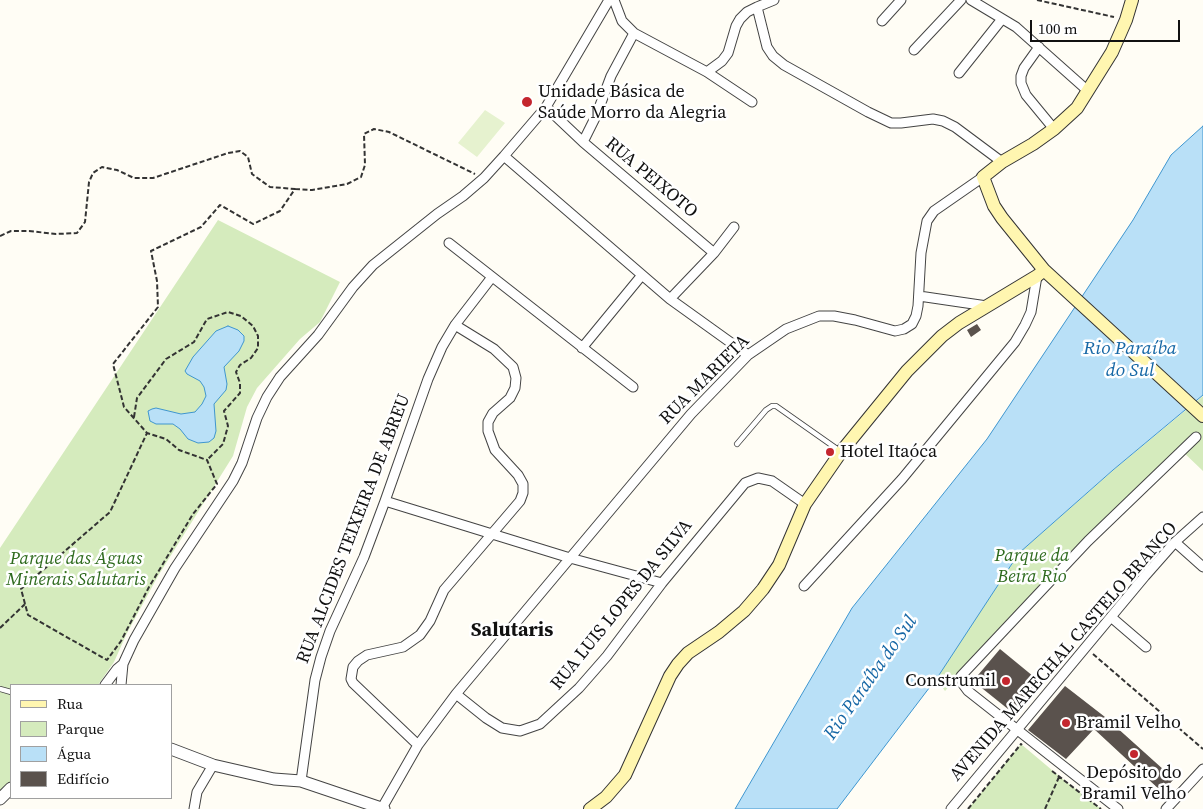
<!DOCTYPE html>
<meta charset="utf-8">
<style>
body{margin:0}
#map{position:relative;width:1203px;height:809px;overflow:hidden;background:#fffdf5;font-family:"Source Serif 4",serif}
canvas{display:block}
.legend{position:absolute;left:10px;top:684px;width:162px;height:115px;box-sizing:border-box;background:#fff;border:1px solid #a0a0a0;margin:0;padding:6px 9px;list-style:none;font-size:15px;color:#111}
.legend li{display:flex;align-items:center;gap:10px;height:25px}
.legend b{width:25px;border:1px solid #a0a0a0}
.scale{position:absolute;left:1030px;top:20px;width:150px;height:22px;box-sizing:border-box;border:2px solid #111;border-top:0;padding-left:6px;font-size:15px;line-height:18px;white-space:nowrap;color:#111;-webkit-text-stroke:4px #fff;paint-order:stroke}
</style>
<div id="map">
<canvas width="1203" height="809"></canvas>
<ul class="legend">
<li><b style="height:6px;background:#fff6b0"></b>Rua</li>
<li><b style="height:14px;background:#d5ebbd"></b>Parque</li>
<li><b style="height:14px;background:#b9e0f7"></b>Água</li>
<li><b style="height:14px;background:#5a524d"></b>Edifício</li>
</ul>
<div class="scale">100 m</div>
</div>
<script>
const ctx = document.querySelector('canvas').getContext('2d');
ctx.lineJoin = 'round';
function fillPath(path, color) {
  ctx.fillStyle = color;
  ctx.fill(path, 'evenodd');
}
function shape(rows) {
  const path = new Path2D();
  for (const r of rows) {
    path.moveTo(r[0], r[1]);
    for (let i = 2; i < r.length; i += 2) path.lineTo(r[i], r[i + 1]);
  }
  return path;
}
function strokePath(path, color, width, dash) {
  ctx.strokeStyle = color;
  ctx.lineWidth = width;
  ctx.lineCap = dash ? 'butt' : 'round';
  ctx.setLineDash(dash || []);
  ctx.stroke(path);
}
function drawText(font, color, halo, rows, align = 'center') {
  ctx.font = font + ' "Source Serif 4",serif';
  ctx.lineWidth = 5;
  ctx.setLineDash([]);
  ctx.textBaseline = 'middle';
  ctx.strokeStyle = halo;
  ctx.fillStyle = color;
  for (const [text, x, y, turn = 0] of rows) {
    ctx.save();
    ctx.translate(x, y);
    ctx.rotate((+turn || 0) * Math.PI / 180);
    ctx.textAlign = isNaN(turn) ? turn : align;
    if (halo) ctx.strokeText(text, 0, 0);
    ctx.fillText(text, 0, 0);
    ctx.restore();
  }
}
fillPath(shape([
 [218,220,340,282,320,322,300,339,257,388,247,407,233,456,158,576,127,633,114,662,98,685,11,685,11,783,0,795,0,548],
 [1203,396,1203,471,1180,449,1063,560,945,691,936,678,1019,553,1117,467],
 [1021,744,1059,776,1101,809,968,809]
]), '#d5ebbd');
fillPath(shape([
 [485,110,505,123,477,157,458,143]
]), '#e6f2cf');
const water = shape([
 [1203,126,1203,395,1113,470,1019,553,939,675,837,809,735,809,852,608,987,439,1133,220,1171,155,1203,126],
 [228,326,238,330,244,336,244,341,239,351,224,367,227,384,226,390,214,404,216,431,214,438,209,442,198,443,188,439,180,429,173,424,156,424,150,421,148,411,152,409,156,408,181,414,195,412,202,404,206,396,204,387,200,381,187,374,185,371,193,357,216,331,228,326]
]);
fillPath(water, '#b9e0f7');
strokePath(water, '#3f96cf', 1);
fillPath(shape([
 [977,324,981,330,971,337,967,330],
 [1000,649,1039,681,1013,713,973,681],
 [1065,686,1105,717,1174,779,1162,792,1094,729,1066,759,1028,730]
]), '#5a524d');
const service = shape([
 [737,444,766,410,772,406,776,406,840,451],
 [0,689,11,692]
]);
const minor = shape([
 [614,0,622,21,634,33,707,72,752,102],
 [971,0,1016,27,1088,91],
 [757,7,767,47,773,56,784,65,868,112,891,123,901,123,933,119,943,121,955,127,1002,162],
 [882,21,901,0],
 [1039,47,1024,68,1021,76,1021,83,1026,95,1054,129],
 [914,50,961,0],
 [707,72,722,61,728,53,736,26,740,19,747,12,757,7,774,0],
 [959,73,1002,19],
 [546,107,583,142,714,253],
 [583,142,596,116,611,76,634,33],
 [504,156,670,299,748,355],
 [449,243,633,387],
 [919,296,987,306],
 [670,299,714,253,734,227],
 [582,348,642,275],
 [385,501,570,558,662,583],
 [1175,542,1203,567],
 [804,586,902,479,1015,342,1025,325,1031,312,1037,276],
 [1111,617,1146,647],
 [105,685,117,669,123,664,134,640,175,568,233,481,242,463,257,418,267,397,280,377,318,335,353,287,373,265,437,214,463,196,484,178,504,156,546,107,609,0],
 [121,685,123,664],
 [456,694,486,718,502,728,520,731,540,724,579,688,607,656,662,583,745,483,758,478,772,481,805,504],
 [418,745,353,683,351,679,353,667,358,661,367,655,403,647,420,635,430,621,444,590,520,501,523,493,523,484,518,475,495,450,488,431,488,422,493,413,510,398,515,388,516,378,513,367,494,349,455,325],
 [301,781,315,680,321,657,330,631,364,557,385,501,428,379,442,347,455,325,492,277],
 [382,808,418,745,456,694,691,414,748,355,786,329,819,316,834,316,855,320,895,331,904,329,912,324,916,316,918,306,921,253,927,221,934,211,983,177],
 [194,809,197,792,213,765],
 [951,809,1145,576,1175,542,1203,517],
 [1118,809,968,691,962,683,961,676,1088,541,1196,437],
 [1166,809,1203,769]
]);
const tertiary = shape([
 [171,749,213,765,274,779,301,781,384,809],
 [0,799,11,788]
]);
const secondary = shape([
 [1132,0,1126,20,1112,52,1077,108,1054,129,1033,144,1002,162,983,177,994,206,1002,218,1044,270,1203,416],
 [590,809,606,797,625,775,670,676,678,664,688,653,719,632,744,611,763,589,779,565,805,504,841,452,907,371,942,336,959,323,1037,276,1044,270]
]);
strokePath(service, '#444', 6);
strokePath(minor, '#444', 11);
strokePath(tertiary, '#444', 13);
strokePath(secondary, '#333', 14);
strokePath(shape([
 [1037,0,1114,17],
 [295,189,312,190,347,184,361,177,365,165,364,134,374,129,389,132,475,174],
 [0,236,11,231,29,231,56,234,77,233,85,222,89,182,93,173,102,167,117,170,134,178,153,178,228,153,240,151,248,157,252,174,270,187,295,189,280,211,253,224,220,205,201,227,151,251,157,281,158,307,113,364,124,407,147,433,166,439,179,450,207,460,217,484,193,514,149,587,121,641,107,660,28,615,21,589,110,512,147,433],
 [134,417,137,398,166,359,194,342,207,319,228,312,241,316,253,326,258,336,258,348,251,358,240,365,236,372,240,383,240,393,224,411,228,426,223,444,207,460],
 [0,628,25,604],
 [1093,654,1203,749],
 [1052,771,1101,809],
 [968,809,1021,744,1022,745],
 [1045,809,1059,777]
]), '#333', 2, [5, 2.5]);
strokePath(service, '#fff', 4.5);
strokePath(minor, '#fff', 9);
strokePath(tertiary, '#fff', 11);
strokePath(secondary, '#fff6b0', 12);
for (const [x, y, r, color] of [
 [527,102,6,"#c4262e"],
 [830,452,5,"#c4262e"],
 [1006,681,5,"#c4262e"],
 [1066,723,5,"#c4262e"],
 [1134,754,5,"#c4262e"]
]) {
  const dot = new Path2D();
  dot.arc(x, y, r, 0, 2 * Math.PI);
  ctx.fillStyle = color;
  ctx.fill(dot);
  strokePath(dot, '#fff', 2);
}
drawText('18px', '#111', '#fff', [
 ["Unidade Básica de",538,92],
 ["Saúde Morro da Alegria",538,113],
 ["Hotel Itaóca",840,452],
 ["Construmil",996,681,"right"],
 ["Bramil Velho",1076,723],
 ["Depósito do",1134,773,"center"],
 ["Bramil Velho",1134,794,"center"]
], 'left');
drawText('18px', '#111', '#fff', [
 ["RUA PEIXOTO",651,178,40],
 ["RUA MARIETA",705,380,-45],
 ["RUA ALCIDES TEIXEIRA DE ABREU",354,529,-69],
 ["RUA LUIS LOPES DA SILVA",622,605,-51],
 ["AVENIDA MARECHAL CASTELO BRANCO",1064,652,-49]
]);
drawText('italic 18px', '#2f6b1f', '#fff', [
 ["Parque da",1032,556],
 ["Beira Rio",1032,577],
 ["Parque das Águas",76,559],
 ["Minerais Salutaris",76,580]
]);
drawText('italic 19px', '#1768a6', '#fff', [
 ["Rio Paraíba",1130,349],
 ["do Sul",1130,371],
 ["Rio Paraíba do Sul",871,678,-55]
]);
drawText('bold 20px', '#111', '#fff', [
 ["Salutaris",512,631]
]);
</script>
